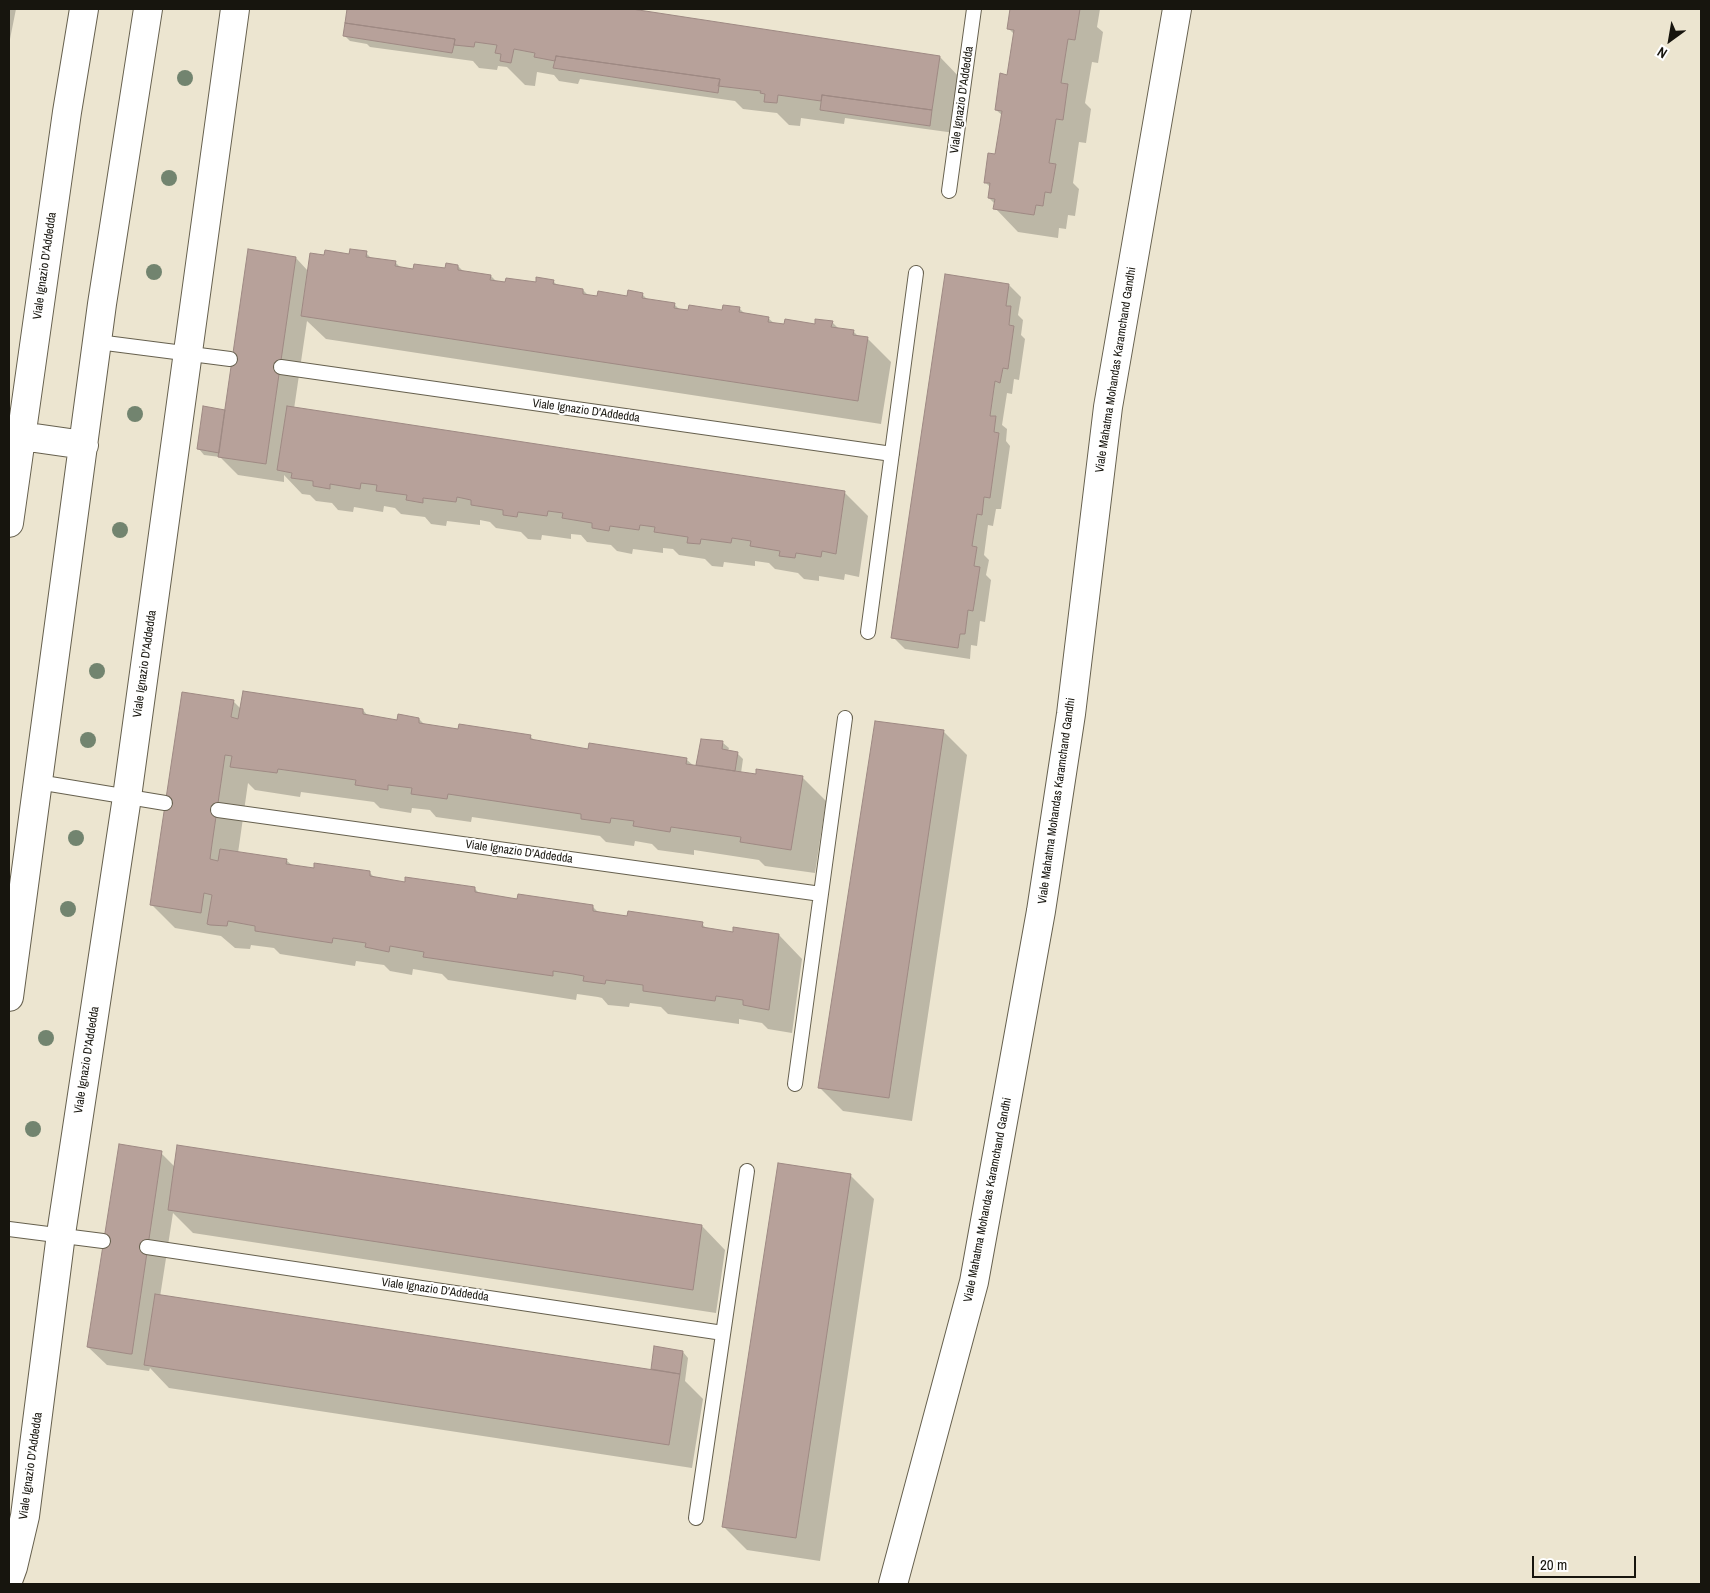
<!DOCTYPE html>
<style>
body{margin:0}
#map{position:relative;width:1710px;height:1593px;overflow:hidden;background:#ece5d0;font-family:"Archivo Narrow",sans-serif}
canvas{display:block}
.frame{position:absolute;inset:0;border:10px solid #17150e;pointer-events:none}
.north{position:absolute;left:1645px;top:15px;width:50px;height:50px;-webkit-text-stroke:4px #fff;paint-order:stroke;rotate:212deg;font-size:14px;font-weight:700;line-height:20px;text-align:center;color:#17150e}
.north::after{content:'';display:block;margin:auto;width:18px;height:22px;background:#17150e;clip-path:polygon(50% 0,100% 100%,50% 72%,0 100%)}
.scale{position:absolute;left:1532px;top:1556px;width:104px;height:22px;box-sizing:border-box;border:2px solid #17150e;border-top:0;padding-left:6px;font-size:15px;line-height:18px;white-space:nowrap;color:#17150e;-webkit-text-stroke:4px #fff;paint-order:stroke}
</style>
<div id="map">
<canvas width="1710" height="1593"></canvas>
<div class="frame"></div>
<div class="north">N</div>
<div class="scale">20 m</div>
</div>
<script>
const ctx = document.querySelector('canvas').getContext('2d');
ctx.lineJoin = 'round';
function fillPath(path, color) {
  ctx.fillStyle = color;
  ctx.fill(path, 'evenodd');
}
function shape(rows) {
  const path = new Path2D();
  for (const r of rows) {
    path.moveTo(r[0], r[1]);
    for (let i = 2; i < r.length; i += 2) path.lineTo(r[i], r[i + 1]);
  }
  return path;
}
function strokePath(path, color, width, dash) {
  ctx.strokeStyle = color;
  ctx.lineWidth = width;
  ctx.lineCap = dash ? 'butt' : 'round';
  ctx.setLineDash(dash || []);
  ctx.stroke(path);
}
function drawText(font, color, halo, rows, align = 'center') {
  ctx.font = font + ' "Archivo Narrow",sans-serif';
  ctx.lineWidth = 4;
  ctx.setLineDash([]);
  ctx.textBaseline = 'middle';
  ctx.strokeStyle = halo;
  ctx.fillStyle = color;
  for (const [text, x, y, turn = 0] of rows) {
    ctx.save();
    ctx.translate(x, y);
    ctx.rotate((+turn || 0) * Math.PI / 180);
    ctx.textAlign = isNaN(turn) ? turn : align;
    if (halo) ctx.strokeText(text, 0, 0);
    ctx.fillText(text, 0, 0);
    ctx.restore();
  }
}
fillPath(shape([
 [9,9,16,9,9,44],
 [348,9,627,9,940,57,963,81,955,133,845,118,844,124,801,118,800,126,789,125,777,113,743,109,735,101,580,79,578,84,559,81,554,75,537,72,535,86,525,85,507,67,498,66,497,70,479,68,473,61,370,47,367,44,350,41,344,35],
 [1012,9,1100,9,1097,27,1103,32,1098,63,1092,62,1085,103,1091,109,1086,143,1079,142,1073,183,1079,189,1075,216,1068,215,1066,229,1059,228,1058,238,1018,232,995,208,995,204,989,198,991,188,985,182,996,156,1002,115,996,110,1008,76,1015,35,1009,29],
 [366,253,372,259,395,262,402,269,414,271,446,270,458,266,464,272,491,276,497,282,537,283,553,281,559,287,583,290,589,296,628,297,642,294,648,300,674,304,680,310,723,311,739,308,745,314,768,318,775,324,816,326,832,322,839,329,853,331,859,337,867,338,891,362,881,424,326,339,307,321,294,409,844,492,868,516,859,577,845,574,844,580,819,576,819,581,804,579,798,573,775,569,769,563,755,561,755,566,724,562,723,567,712,566,705,559,679,555,673,549,663,548,663,553,633,549,632,554,617,551,611,545,587,542,581,535,571,534,571,539,542,535,541,540,528,539,521,532,496,528,490,522,480,520,480,525,447,521,446,526,431,524,425,517,401,514,395,508,384,506,383,512,354,507,353,512,338,510,332,503,316,501,310,495,302,494,284,475,284,482,238,475,220,457,204,455,199,449,226,411,296,258,308,271,350,256],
 [1009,285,1021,297,1018,315,1023,320,1021,335,1025,339,1019,380,1014,379,1012,394,1007,393,1002,425,1007,429,1006,441,1010,446,1001,509,996,509,993,526,988,525,984,555,989,560,986,575,991,580,985,622,980,621,977,646,971,645,970,659,905,649,893,637],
 [233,701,241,709,363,710,369,717,399,721,419,719,425,725,460,730,530,736,536,742,590,750,590,745,687,760,694,766,700,767,698,765,702,740,723,743,729,748,728,751,737,753,743,759,741,773,802,777,826,801,815,873,765,866,759,860,694,850,694,855,658,850,652,844,635,841,634,846,606,842,600,836,472,817,471,822,436,817,430,810,412,808,411,813,380,808,374,802,301,792,300,797,255,790,248,783,238,853,286,860,293,866,315,869,370,873,376,879,406,883,475,889,481,895,518,901,593,907,599,913,628,917,702,924,708,930,734,934,779,935,802,959,792,1033,768,1029,762,1023,739,1019,739,1024,668,1014,661,1007,630,1003,629,1007,608,1005,602,998,598,997,577,994,576,1000,448,980,442,974,413,969,412,975,390,971,384,965,356,961,355,966,280,954,274,948,251,945,250,949,235,948,221,936,175,928,151,904],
 [943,731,967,755,912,1121,843,1111,819,1087],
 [161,1153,175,1167,702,1226,725,1250,716,1313,193,1233,173,1213,160,1297,654,1371,652,1369,683,1352,688,1358,685,1381,703,1399,692,1468,169,1388,150,1368,149,1371,107,1365,88,1347],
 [850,1175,874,1199,820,1561,747,1550,723,1526]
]), '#0003');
const building = shape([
 [347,9,632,9,940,56,932,110,822,95,821,101,778,95,777,103,764,102,765,94,760,93,761,91,718,86,720,79,556,56,555,61,534,57,535,53,514,49,511,63,500,61,501,54,495,53,497,45,475,42,474,47,454,45,455,39,345,23,347,9],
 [1010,9,1080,9,1075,40,1068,39,1061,83,1068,84,1063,120,1056,119,1049,163,1056,164,1051,193,1045,192,1043,206,1036,205,1034,215,993,209,995,199,988,198,990,183,984,183,988,153,995,154,1002,111,995,110,1000,73,1007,75,1014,30,1007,29,1010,9],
 [345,23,455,39,454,45,452,53,343,36,345,23],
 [556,56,720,79,718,93,553,68,556,56],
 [822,95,932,110,930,126,820,110,822,95],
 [248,249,296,257,266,464,218,457,248,249],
 [350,249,367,251,366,257,396,261,395,266,413,269,414,264,445,268,446,263,458,265,458,270,491,275,490,280,505,282,506,278,536,282,536,277,554,280,553,284,583,289,583,294,597,296,598,291,627,296,628,290,643,293,642,298,675,303,674,308,680,309,688,310,689,305,722,310,723,305,740,307,739,312,769,317,768,322,784,324,785,319,815,324,815,319,833,321,831,327,854,330,853,335,868,337,858,401,301,316,310,253,324,255,325,250,349,254,350,249],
 [945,274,1009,284,1006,306,1011,306,1009,325,1014,326,1008,369,1003,368,1000,383,995,381,990,416,996,416,994,432,999,433,990,498,984,497,982,515,977,514,972,546,977,547,974,566,980,567,975,599,973,611,968,610,965,634,960,634,958,648,891,638,945,274],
 [203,406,225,410,219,453,197,449,203,406],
 [287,406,845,491,836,554,822,551,821,557,796,553,795,558,779,556,780,551,750,546,751,541,732,538,731,543,701,539,700,544,687,543,688,537,654,532,655,527,640,525,639,530,610,526,609,531,592,528,592,523,562,518,563,513,548,511,547,516,518,512,517,517,503,515,503,510,471,505,471,500,457,497,456,502,423,498,423,503,406,500,407,495,376,491,377,485,361,483,360,489,330,484,330,489,313,486,313,481,291,478,292,473,277,470,287,406],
 [243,691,363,709,363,714,397,720,398,714,419,718,419,723,458,729,459,724,531,735,530,739,588,749,589,743,687,758,686,764,756,774,756,769,803,776,791,850,740,842,741,837,671,827,670,832,633,826,634,821,611,818,610,823,581,819,581,814,448,794,447,799,411,794,412,788,388,785,388,790,355,785,356,780,278,769,277,773,230,767,232,756,225,755,212,844,210,859,218,861,220,849,287,859,286,864,314,868,314,863,370,871,370,876,405,882,405,877,475,887,475,892,517,899,518,894,593,905,593,911,627,916,628,911,703,922,702,927,733,932,733,927,779,934,769,1010,743,1005,743,1000,716,996,715,1001,643,991,643,985,606,980,605,984,583,981,584,976,573,974,553,971,553,976,423,957,424,952,390,946,389,952,365,947,366,943,333,938,332,943,255,931,255,926,228,921,227,926,210,925,207,924,212,895,204,893,201,913,150,905,182,692,234,700,231,717,238,719,243,691],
 [875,721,944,730,889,1098,818,1088,875,721],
 [701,739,723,741,722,749,738,752,735,771,696,765,701,739],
 [119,1144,162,1151,132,1354,130,1354,87,1347,119,1144],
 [177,1145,702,1225,693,1290,168,1210,177,1145],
 [778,1163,851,1174,796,1538,722,1527,778,1163],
 [155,1294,680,1374,669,1445,144,1365,155,1294],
 [654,1346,683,1351,680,1374,651,1369,654,1346]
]);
fillPath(building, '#b7a19a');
strokePath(building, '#9e8983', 1);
const service = shape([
 [949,191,974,9],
 [98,342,230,359],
 [281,367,892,454],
 [868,632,916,273],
 [38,782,165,803],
 [218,810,821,894],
 [795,1084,845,718],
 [9,1229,103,1241],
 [147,1247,723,1333],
 [696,1518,747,1171]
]);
const minor = shape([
 [21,436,84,445],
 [9,523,67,112,84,9],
 [9,997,102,304,148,9],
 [9,1578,13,1567,25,1516,61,1234,127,797,235,9],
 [893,1584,974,1282,1041,911,1071,714,1108,407,1177,9]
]);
strokePath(service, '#66604e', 16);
strokePath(minor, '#66604e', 30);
strokePath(service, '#fff', 14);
strokePath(minor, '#fff', 28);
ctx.fillStyle = '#72846f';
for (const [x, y] of [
 [185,78],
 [169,178],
 [154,272],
 [135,414],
 [120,530],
 [97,671],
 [88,740],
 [76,838],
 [68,909],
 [46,1038],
 [33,1129]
]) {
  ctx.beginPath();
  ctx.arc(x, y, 8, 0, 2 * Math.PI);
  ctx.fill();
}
drawText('12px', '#17150e', '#fff', [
 ["Viale Ignazio D'Addedda",962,100,-82],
 ["Viale Ignazio D'Addedda",45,266,-82],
 ["Viale Mahatma Mohandas Karamchand Gandhi",1116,370,-81],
 ["Viale Ignazio D'Addedda",586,411,8],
 ["Viale Ignazio D'Addedda",145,664,-82],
 ["Viale Mahatma Mohandas Karamchand Gandhi",1057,801,-82],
 ["Viale Ignazio D'Addedda",519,852,8],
 ["Viale Ignazio D'Addedda",87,1060,-81],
 ["Viale Mahatma Mohandas Karamchand Gandhi",988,1200,-79],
 ["Viale Ignazio D'Addedda",435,1290,8],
 ["Viale Ignazio D'Addedda",31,1466,-82]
]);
</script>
